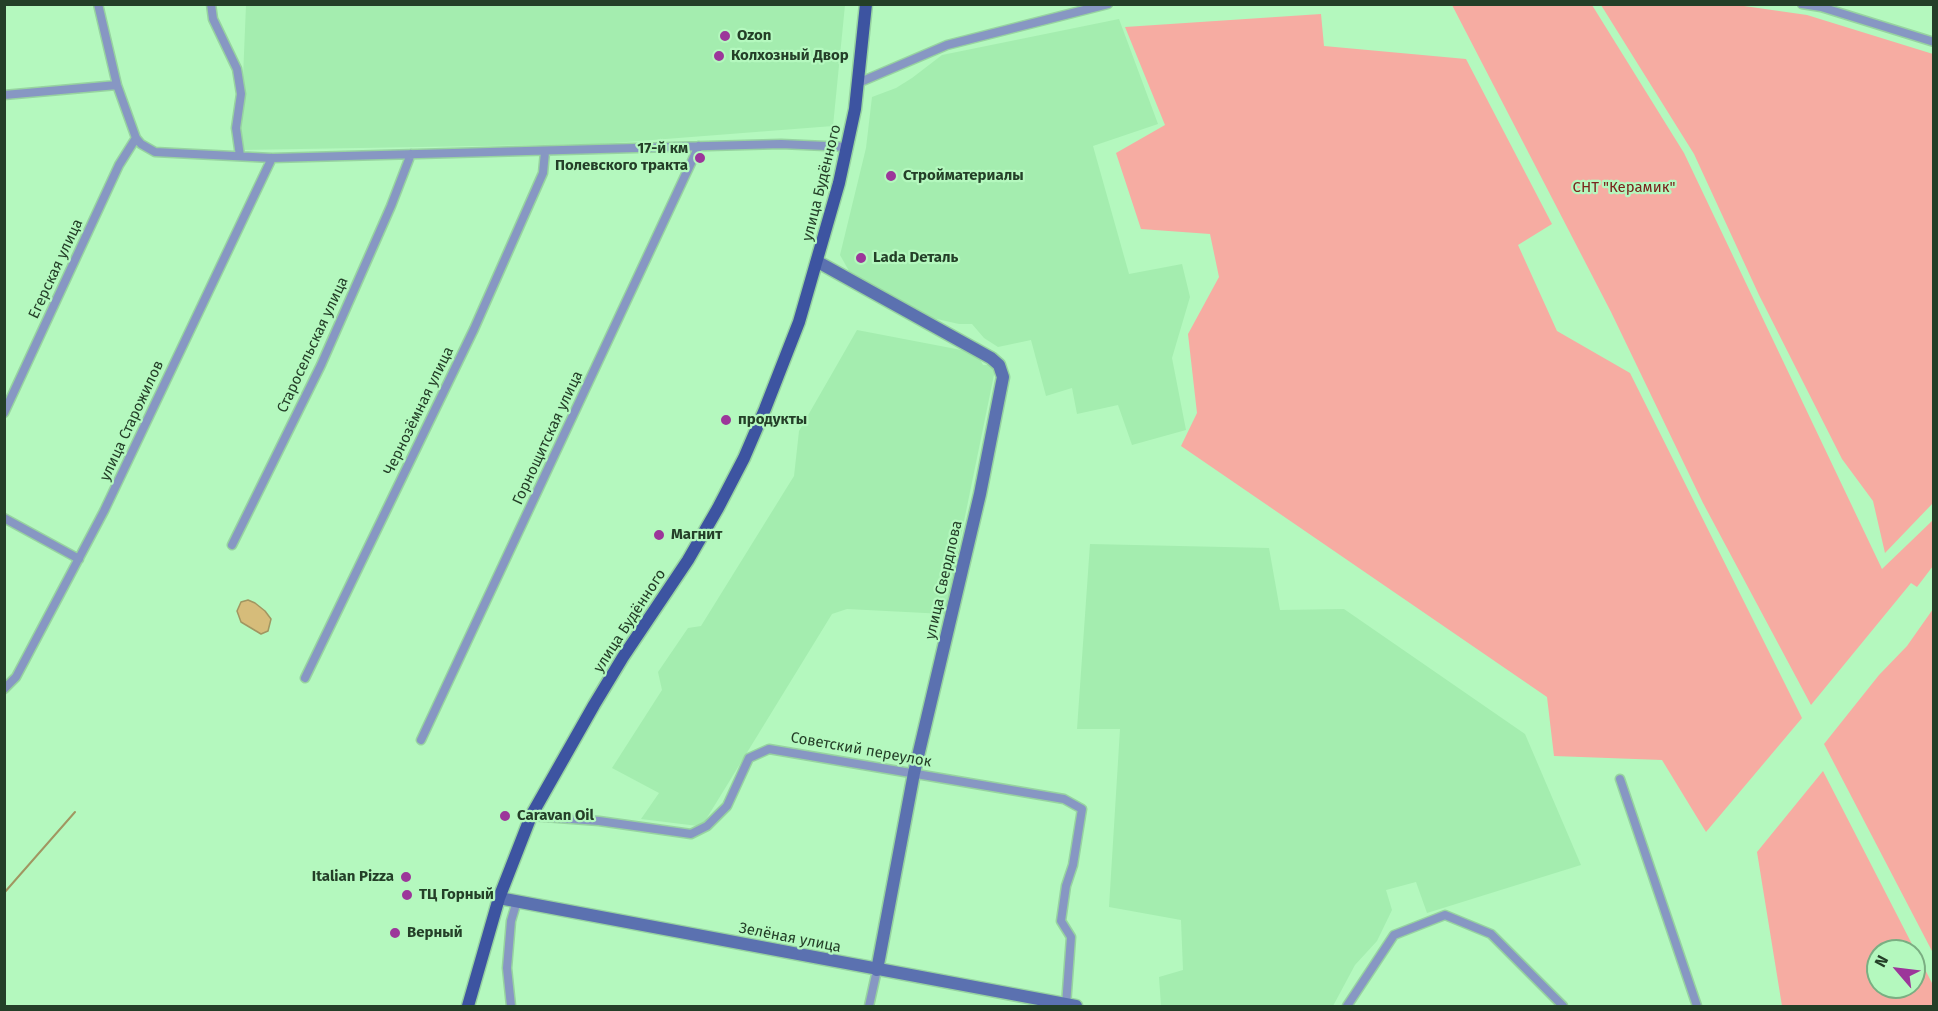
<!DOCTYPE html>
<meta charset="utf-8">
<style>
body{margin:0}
#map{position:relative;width:1938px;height:1011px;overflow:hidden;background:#b4f8be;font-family:"Fira Sans",sans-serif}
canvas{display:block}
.frame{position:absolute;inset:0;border:6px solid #243f28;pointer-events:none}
.north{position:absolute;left:1866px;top:939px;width:60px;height:60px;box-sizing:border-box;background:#b4f8be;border:2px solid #7aae82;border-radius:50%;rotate:298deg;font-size:16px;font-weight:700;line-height:24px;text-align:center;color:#243f28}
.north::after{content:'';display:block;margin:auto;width:21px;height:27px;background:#9c369a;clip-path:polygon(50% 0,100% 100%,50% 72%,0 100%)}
</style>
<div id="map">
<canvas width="1938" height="1011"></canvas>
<div class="frame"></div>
<div class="north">N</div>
</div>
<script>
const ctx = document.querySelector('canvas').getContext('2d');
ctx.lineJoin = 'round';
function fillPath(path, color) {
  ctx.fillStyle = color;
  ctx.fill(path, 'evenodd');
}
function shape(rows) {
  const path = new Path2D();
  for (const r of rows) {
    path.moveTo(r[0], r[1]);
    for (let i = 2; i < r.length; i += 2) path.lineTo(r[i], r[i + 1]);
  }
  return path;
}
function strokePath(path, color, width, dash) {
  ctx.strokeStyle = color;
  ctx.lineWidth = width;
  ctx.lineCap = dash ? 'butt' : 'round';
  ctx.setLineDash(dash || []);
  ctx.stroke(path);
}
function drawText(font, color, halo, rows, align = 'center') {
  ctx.font = font + ' "Fira Sans",sans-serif';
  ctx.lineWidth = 4.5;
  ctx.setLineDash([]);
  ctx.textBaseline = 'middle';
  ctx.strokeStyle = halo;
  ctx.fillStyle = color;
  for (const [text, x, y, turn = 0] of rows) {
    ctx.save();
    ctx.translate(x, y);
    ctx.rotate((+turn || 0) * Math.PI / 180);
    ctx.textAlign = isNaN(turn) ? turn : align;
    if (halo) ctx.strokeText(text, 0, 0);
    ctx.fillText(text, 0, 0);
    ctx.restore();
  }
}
fillPath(shape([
 [246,5,845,5,833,126,601,144,240,150],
 [1119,19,1158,124,1093,146,1129,274,1182,264,1190,297,1172,358,1186,430,1132,445,1118,405,1077,414,1072,388,1046,396,1031,340,998,347,984,338,972,324,959,324,928,317,849,271,840,255,866,148,872,97,896,88,912,78,942,55],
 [857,330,977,353,983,365,996,365,945,614,847,609,832,614,705,821,698,826,641,819,659,793,612,768,662,690,658,672,688,628,701,626,794,476,799,431],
 [1090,544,1269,548,1280,610,1344,609,1525,734,1581,865,1427,913,1416,882,1386,890,1392,910,1377,941,1355,965,1333,1006,1161,1006,1159,977,1183,970,1181,920,1109,907,1120,729,1077,729]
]), '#a4edaf');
fillPath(shape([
 [1730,4,1807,15,1933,54,1933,503,1885,553,1873,501,1842,459,1759,295,1694,154,1601,5],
 [1452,5,1592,5,1684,153,1882,569,1933,520,1933,566,1917,587,1911,583,1811,705,1703,503,1611,312],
 [1321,14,1324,46,1466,59,1552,224,1518,245,1557,331,1630,373,1802,718,1706,832,1662,760,1554,756,1547,697,1181,446,1197,413,1188,334,1219,277,1210,234,1141,229,1116,153,1165,125,1125,27],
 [1933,609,1934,610,1933,953,1824,744,1879,675,1907,646],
 [1823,771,1933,985,1933,1006,1782,1006,1757,852],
 [1878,951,1914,951,1914,987,1878,987]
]), '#f6aca2');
const water = shape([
 [248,600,255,603,265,611,271,619,268,631,261,634,241,622,237,611,241,602,248,600]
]);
fillPath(water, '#d6bc7a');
strokePath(water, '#a19661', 1.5);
strokePath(shape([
 [4,893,75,812]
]), '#a19661', 2);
const street = shape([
 [98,4,117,85,136,138,141,144,155,152,272,158,781,144,848,147],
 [211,4,213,19,237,69,241,94,236,128,240,156],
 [1802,4,1821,7,1934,42],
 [858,83,947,45,1108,4],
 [4,95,117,85],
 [4,413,119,165,136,138],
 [4,518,79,559],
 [232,545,321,365,391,206,411,154],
 [305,678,474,329,543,173,545,152],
 [4,689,16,677,104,511,272,158],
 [421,740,699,146],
 [1620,779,1697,1006],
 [531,816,599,821,691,834,707,826,727,806,749,758,769,749,1064,799,1082,809,1073,865,1066,886,1061,921,1071,937,1066,1005],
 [511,1006,507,968,511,921,517,901],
 [869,1006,877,970],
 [1347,1006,1394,935,1445,915,1491,934,1563,1006]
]);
const secondary = shape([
 [818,262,991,358,999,365,1003,377,980,494,914,773,877,970],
 [499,898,1076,1006]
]);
const primary = shape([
 [468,1006,499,898,531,816,594,705,623,657,688,560,718,508,744,458,765,409,799,322,839,183,855,109,866,4]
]);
strokePath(street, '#97d3a0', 11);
strokePath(secondary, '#97d3a0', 15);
strokePath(primary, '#97d3a0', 15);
strokePath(street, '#8797c3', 8);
strokePath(secondary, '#5b71b0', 12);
strokePath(primary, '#3d54a1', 12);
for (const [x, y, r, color] of [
 [725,36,6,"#9c369a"],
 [719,56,6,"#9c369a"],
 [700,158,6,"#9c369a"],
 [891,176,6,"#9c369a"],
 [861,258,6,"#9c369a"],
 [726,420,6,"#9c369a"],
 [659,535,6,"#9c369a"],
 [505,816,6,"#9c369a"],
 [406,877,6,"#9c369a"],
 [407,895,6,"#9c369a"],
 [395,933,6,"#9c369a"]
]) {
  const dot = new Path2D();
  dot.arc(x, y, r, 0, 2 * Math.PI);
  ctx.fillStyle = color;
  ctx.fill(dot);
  strokePath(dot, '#b4f8be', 2);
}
drawText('bold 15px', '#243f28', '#b4f8be', [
 ["Ozon",737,36],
 ["Колхозный Двор",731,56],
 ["17-й км",688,149,"right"],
 ["Полевского тракта",688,166,"right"],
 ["Стройматериалы",903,176],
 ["Lada Dеталь",873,258],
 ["продукты",738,420],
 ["Магнит",671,535],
 ["Caravan Oil",517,816],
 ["Italian Pizza",394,877,"right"],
 ["ТЦ Горный",419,895],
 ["Верный",407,933]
], 'left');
drawText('15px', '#243f28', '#b4f8be', [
 ["улица Будённого",822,183,-76],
 ["Егерская улица",56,269,-65],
 ["Старосельская улица",313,345,-65],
 ["Чернозёмная улица",419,411,-64],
 ["улица Старожилов",132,421,-65],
 ["Горнощитская улица",548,438,-65],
 ["улица Свердлова",944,580,-77],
 ["улица Будённого",630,621,-57],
 ["Советский переулок",861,750,10],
 ["Зелёная улица",790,938,11]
]);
drawText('15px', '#79241d', '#b4f8be', [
 ["СНТ \"Керамик\"",1624,188]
]);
</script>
